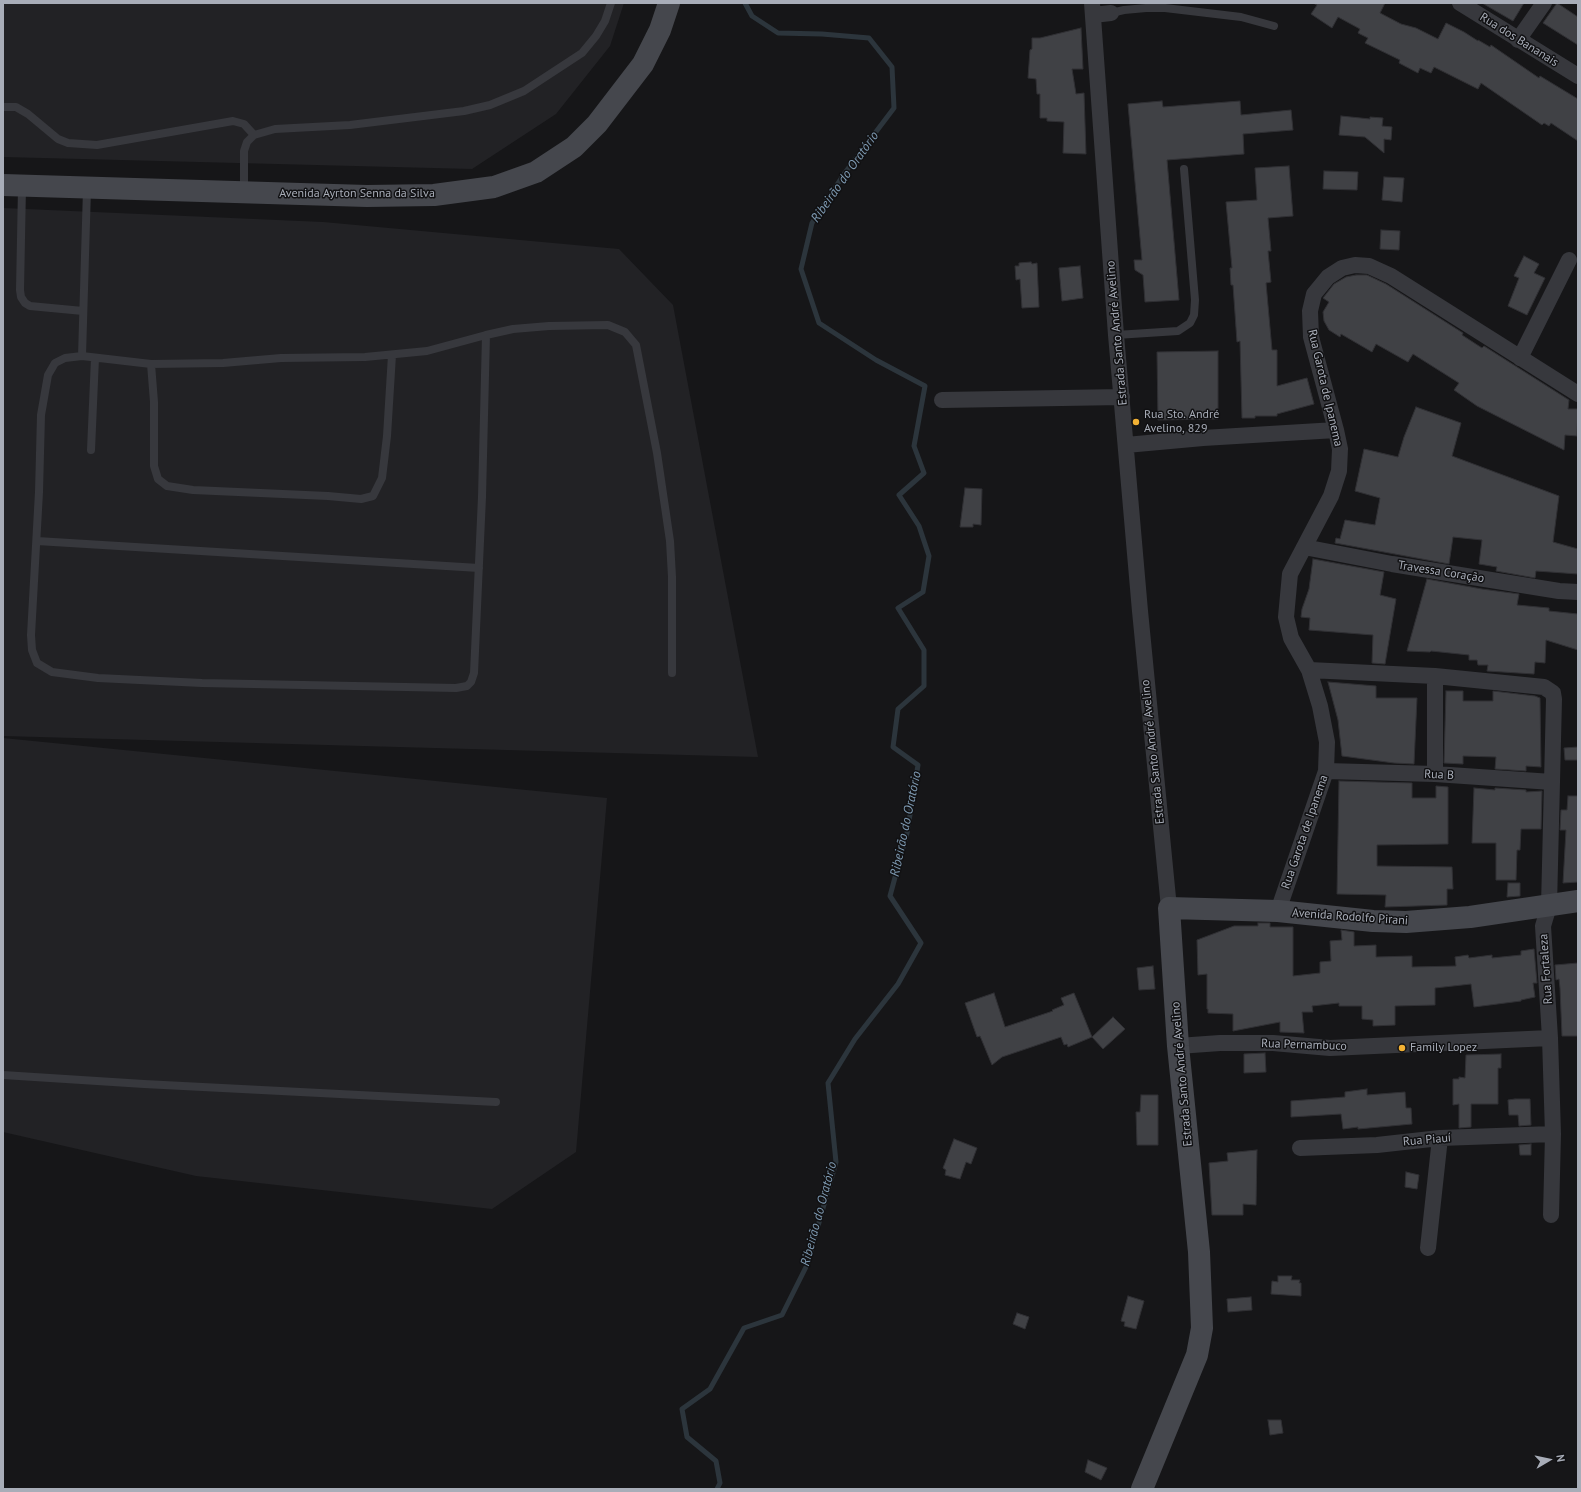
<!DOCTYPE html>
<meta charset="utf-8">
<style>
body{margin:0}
#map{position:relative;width:1581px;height:1492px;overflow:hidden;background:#161618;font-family:"PT Sans",sans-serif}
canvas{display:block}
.frame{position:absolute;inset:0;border:4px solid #a8adb8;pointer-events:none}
.north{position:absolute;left:1529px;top:1440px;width:40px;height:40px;-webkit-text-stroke:3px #111113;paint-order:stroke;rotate:81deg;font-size:11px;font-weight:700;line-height:16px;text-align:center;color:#a8adb8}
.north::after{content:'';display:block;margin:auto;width:14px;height:18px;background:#a8adb8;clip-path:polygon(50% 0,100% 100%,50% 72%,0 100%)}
</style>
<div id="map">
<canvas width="1581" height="1492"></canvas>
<div class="frame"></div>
<div class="north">N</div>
</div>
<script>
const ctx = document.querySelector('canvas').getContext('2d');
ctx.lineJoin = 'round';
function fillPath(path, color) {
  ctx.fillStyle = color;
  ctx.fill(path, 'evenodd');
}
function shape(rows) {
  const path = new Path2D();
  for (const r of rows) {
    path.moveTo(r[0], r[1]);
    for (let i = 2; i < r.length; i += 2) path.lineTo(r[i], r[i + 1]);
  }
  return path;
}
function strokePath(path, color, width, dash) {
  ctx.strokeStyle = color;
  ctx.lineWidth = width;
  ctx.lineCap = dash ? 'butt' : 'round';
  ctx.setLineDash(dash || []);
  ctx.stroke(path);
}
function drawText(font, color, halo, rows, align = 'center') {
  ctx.font = font + ' "PT Sans",sans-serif';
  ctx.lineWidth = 3;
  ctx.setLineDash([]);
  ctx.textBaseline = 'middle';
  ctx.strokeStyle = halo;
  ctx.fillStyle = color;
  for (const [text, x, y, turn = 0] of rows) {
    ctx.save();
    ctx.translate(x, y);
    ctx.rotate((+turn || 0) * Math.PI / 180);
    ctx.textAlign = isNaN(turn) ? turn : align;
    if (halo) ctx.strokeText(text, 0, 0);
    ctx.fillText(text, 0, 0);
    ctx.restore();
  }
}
fillPath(shape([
 [3,3,624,3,610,46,556,114,472,169,3,157],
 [3,208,323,222,619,249,673,305,758,757,3,736],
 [3,738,607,798,576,1152,492,1209,196,1176,3,1132]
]), '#222225');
strokePath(shape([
 [717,1489,720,1483,716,1461,687,1437,682,1409,710,1389,744,1328,782,1315,807,1265,836,1162,828,1083,855,1039,898,984,921,943,890,896,907,833,918,765,893,747,898,709,924,686,924,650,898,608,923,592,929,556,919,526,899,495,924,473,914,446,925,386,876,360,819,323,801,269,812,223,844,174,894,108,892,67,869,38,822,34,778,33,752,16,745,3]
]), '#2c353c', 5);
const building = shape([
 [1313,3,1385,3,1380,13,1401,24,1416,28,1438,39,1446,23,1464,32,1478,41,1478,40,1490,47,1491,45,1539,78,1540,76,1578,99,1578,141,1551,123,1549,126,1544,123,1542,125,1481,83,1478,89,1434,67,1431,73,1420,68,1418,73,1399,63,1400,60,1365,43,1368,38,1358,33,1360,29,1338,17,1332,28,1311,14,1317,5,1313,3],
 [1482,3,1524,3,1513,21,1482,3],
 [1557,3,1578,17,1578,45,1543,23,1557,3],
 [1081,28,1083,69,1072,69,1076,94,1084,93,1086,154,1063,153,1064,122,1047,121,1047,118,1040,118,1040,94,1037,94,1036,79,1028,78,1030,50,1032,49,1032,38,1040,38,1081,28],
 [1162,101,1163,107,1240,101,1241,115,1291,110,1293,130,1243,134,1244,154,1167,160,1179,300,1145,302,1143,275,1135,270,1134,260,1142,260,1128,104,1162,101],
 [1341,116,1370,119,1370,117,1383,118,1382,126,1392,127,1391,140,1384,139,1384,153,1365,137,1339,135,1341,116],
 [1289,166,1293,216,1268,218,1271,251,1268,251,1271,282,1266,283,1272,350,1277,350,1277,386,1307,378,1314,404,1277,414,1277,416,1255,416,1255,418,1242,418,1240,341,1237,342,1233,285,1231,285,1230,268,1232,268,1226,202,1257,200,1255,168,1289,166],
 [1324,171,1358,172,1357,190,1323,189,1324,171],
 [1384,177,1404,178,1402,202,1382,200,1384,177],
 [1381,230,1400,231,1399,250,1380,249,1381,230],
 [1524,256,1539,264,1534,273,1545,278,1527,315,1508,306,1519,278,1514,276,1524,256],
 [1031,262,1032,264,1037,263,1039,307,1022,308,1020,279,1016,280,1015,266,1019,266,1019,263,1031,262],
 [1080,266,1083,298,1062,301,1059,268,1080,266],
 [1356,275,1367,275,1386,284,1463,333,1462,335,1482,348,1484,346,1569,400,1568,409,1578,409,1577,436,1565,435,1564,450,1477,406,1454,390,1459,383,1413,354,1408,362,1376,344,1372,352,1341,334,1340,337,1329,330,1324,321,1323,312,1329,302,1323,298,1334,284,1346,277,1356,275],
 [1218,351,1218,419,1158,420,1157,352,1218,351],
 [1416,407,1461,423,1452,456,1559,496,1553,542,1578,549,1578,574,1536,571,1535,578,1496,571,1497,567,1479,564,1482,540,1453,537,1449,564,1335,543,1336,538,1340,539,1345,520,1375,525,1380,498,1355,491,1364,449,1398,457,1404,437,1416,407],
 [965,488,982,489,981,525,973,524,973,527,960,527,965,488],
 [1313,559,1384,572,1380,595,1396,599,1385,664,1372,663,1373,635,1309,630,1310,618,1301,617,1302,609,1309,589,1313,559],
 [1427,579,1482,589,1519,594,1517,605,1549,608,1549,611,1578,614,1578,650,1546,640,1545,663,1535,662,1534,674,1487,671,1488,665,1478,665,1477,660,1469,660,1469,655,1431,651,1430,652,1407,651,1427,579],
 [1328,682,1376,686,1376,698,1417,698,1414,764,1394,763,1342,756,1338,720,1328,682],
 [1446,691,1463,691,1463,701,1493,701,1493,691,1535,696,1540,698,1541,767,1526,766,1526,771,1495,769,1496,757,1463,756,1463,764,1444,763,1446,691],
 [1578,747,1578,760,1565,760,1564,748,1578,747],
 [1339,781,1412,783,1412,798,1436,798,1436,786,1448,787,1448,844,1377,845,1377,866,1452,867,1453,889,1447,889,1447,905,1385,907,1386,895,1337,894,1339,781],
 [1474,788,1495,790,1495,788,1526,790,1526,792,1542,791,1541,829,1521,829,1520,850,1517,850,1516,880,1496,880,1496,843,1472,843,1474,788],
 [1568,796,1578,796,1578,882,1563,883,1566,830,1560,830,1561,810,1567,810,1568,796],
 [1508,883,1520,883,1520,896,1507,897,1508,883],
 [1258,923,1270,923,1270,927,1293,927,1293,976,1320,973,1320,962,1331,961,1330,941,1342,940,1341,930,1354,932,1354,946,1376,945,1376,957,1412,956,1412,967,1456,966,1455,957,1468,955,1469,958,1492,955,1492,958,1521,955,1521,951,1534,949,1537,983,1533,983,1535,997,1521,1000,1521,1001,1474,1007,1471,984,1435,988,1435,1005,1395,1006,1395,1025,1373,1026,1373,1020,1362,1019,1362,1006,1339,1006,1339,1003,1312,1006,1313,1012,1302,1012,1304,1033,1280,1032,1280,1022,1233,1031,1233,1014,1208,1013,1208,1009,1207,1009,1207,974,1198,975,1197,940,1234,926,1258,926,1258,923],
 [1578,963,1578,1036,1562,1036,1560,988,1559,979,1556,980,1555,965,1578,963],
 [1153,966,1155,989,1139,990,1137,968,1153,966],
 [994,993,1005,1027,1053,1011,1052,1010,1064,1005,1061,998,1074,993,1092,1037,1068,1047,1067,1044,1064,1045,1061,1037,1002,1057,992,1065,980,1036,977,1037,965,1003,994,993],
 [1113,1017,1125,1029,1103,1049,1092,1037,1113,1017],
 [1265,1053,1266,1072,1244,1073,1244,1054,1265,1053],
 [1501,1054,1501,1068,1498,1068,1498,1104,1471,1104,1471,1127,1459,1128,1459,1104,1453,1105,1453,1079,1459,1079,1459,1077,1465,1078,1466,1055,1501,1054],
 [1367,1089,1367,1095,1405,1092,1406,1108,1411,1108,1412,1124,1358,1129,1358,1127,1343,1129,1341,1114,1291,1117,1291,1101,1345,1097,1345,1092,1367,1089],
 [1141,1095,1158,1095,1158,1145,1137,1145,1136,1112,1140,1112,1141,1095],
 [1515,1099,1530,1099,1531,1125,1519,1126,1518,1115,1509,1115,1508,1100,1515,1099],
 [954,1139,977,1148,971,1164,966,1162,960,1179,945,1175,946,1170,943,1168,954,1139],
 [1531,1144,1531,1155,1520,1155,1519,1145,1531,1144],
 [1257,1150,1256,1205,1243,1204,1243,1215,1212,1215,1209,1163,1228,1161,1227,1153,1257,1150],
 [1406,1172,1419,1175,1417,1189,1405,1187,1406,1172],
 [1278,1276,1292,1276,1291,1280,1300,1280,1299,1283,1301,1283,1301,1296,1271,1294,1272,1281,1278,1282,1278,1276],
 [1128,1296,1144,1301,1136,1329,1124,1326,1125,1322,1121,1321,1128,1296],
 [1251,1297,1252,1310,1228,1312,1227,1299,1251,1297],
 [1017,1313,1029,1317,1025,1329,1013,1324,1017,1313],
 [1268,1420,1281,1420,1283,1433,1270,1435,1268,1420],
 [1088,1460,1107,1468,1101,1480,1085,1472,1088,1460]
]);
fillPath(building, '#404145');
strokePath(building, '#303034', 1);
strokePath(shape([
 [1111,13,1124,10,1146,8,1165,8,1241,17,1274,26],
 [3,107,16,107,28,114,58,139,68,143,97,145,233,121,244,124,254,135],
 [22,187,20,290,21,297,25,303,30,306,83,311],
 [244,192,244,151,247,142,254,135,275,129,350,125,464,111,490,105,524,91,582,53,596,36,605,21,611,3],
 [486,335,427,351,365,357,281,358,223,363,151,364,82,356,65,358,55,363,48,375,41,415,39,492,31,635,32,650,37,663,52,672,98,678,202,683,456,688,467,686,471,682,474,673,482,497,486,335,513,329,549,326,608,325,625,332,636,345,657,453,670,541,672,577,672,673],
 [1116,335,1178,331,1190,323,1194,315,1195,300,1184,169],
 [82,356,87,189],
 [151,364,154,402,154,466,158,479,167,486,193,490,328,496,361,499,373,496,382,478,387,436,392,355],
 [91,450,95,358],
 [37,541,479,568],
 [3,1075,144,1084,496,1102]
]), '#37383d', 8);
strokePath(shape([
 [1092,3,1116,335,1140,611,1169,908],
 [1460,3,1578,76],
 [1093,15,1111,13],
 [1518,40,1544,3],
 [1520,358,1569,260],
 [942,400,1122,397],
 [1126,445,1203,438,1336,430],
 [1304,547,1392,564,1559,591,1578,592],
 [1309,670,1435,676,1544,687,1553,693,1554,699,1549,906,1543,926,1550,1038,1553,1134,1551,1215],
 [1326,771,1435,774,1552,782],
 [1435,774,1435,676],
 [1278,911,1326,771,1327,742,1320,706,1309,670,1291,638,1286,617,1290,574,1331,496,1339,471,1340,449,1336,430,1311,337,1310,311,1314,294,1328,277,1342,268,1355,265,1369,266,1391,276,1578,394],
 [1178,1046,1220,1043,1273,1043,1330,1048,1550,1038],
 [1300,1148,1377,1145,1440,1138,1553,1134],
 [1428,1248,1440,1138]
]), '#37383d', 16);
strokePath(shape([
 [3,185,367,196,434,195,494,187,536,172,574,147,597,124,643,64,660,30,669,3],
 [1142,1489,1197,1355,1202,1328,1199,1252,1178,1046,1169,908,1278,911,1373,921,1406,922,1470,917,1578,901]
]), '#45474d', 22);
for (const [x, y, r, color] of [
 [1136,422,4,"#f2b134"],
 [1402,1048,4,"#f2b134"]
]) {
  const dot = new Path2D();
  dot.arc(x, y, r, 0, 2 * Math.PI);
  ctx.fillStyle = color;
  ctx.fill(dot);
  strokePath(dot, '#111113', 1.5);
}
drawText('12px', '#a8adb8', '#111113', [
 ["Rua dos Bananais",1519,40,32],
 ["Avenida Ayrton Senna da Silva",357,194],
 ["Estrada Santo André Avelino",1117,333,-95],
 ["Rua Garota de Ipanema",1325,388,77],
 ["Travessa Coração",1441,572,9],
 ["Estrada Santo André Avelino",1153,752,-96],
 ["Rua B",1439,775,3],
 ["Rua Garota de Ipanema",1305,832,-71],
 ["Avenida Rodolfo Pirani",1350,917,4],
 ["Rua Fortaleza",1546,969,-94],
 ["Rua Pernambuco",1304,1045,2],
 ["Estrada Santo André Avelino",1182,1074,-95],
 ["Rua Piauí",1427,1140,-5]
]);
drawText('12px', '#a8adb8', '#111113', [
 ["Rua Sto. André",1144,415],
 ["Avelino, 829",1144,429],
 ["Family Lopez",1410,1048]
], 'left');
drawText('italic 13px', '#7f9bb3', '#111113', [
 ["Ribeirão do Oratório",845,177,-55],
 ["Ribeirão do Oratório",906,824,-78],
 ["Ribeirão do Oratório",819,1214,-75]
]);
</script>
